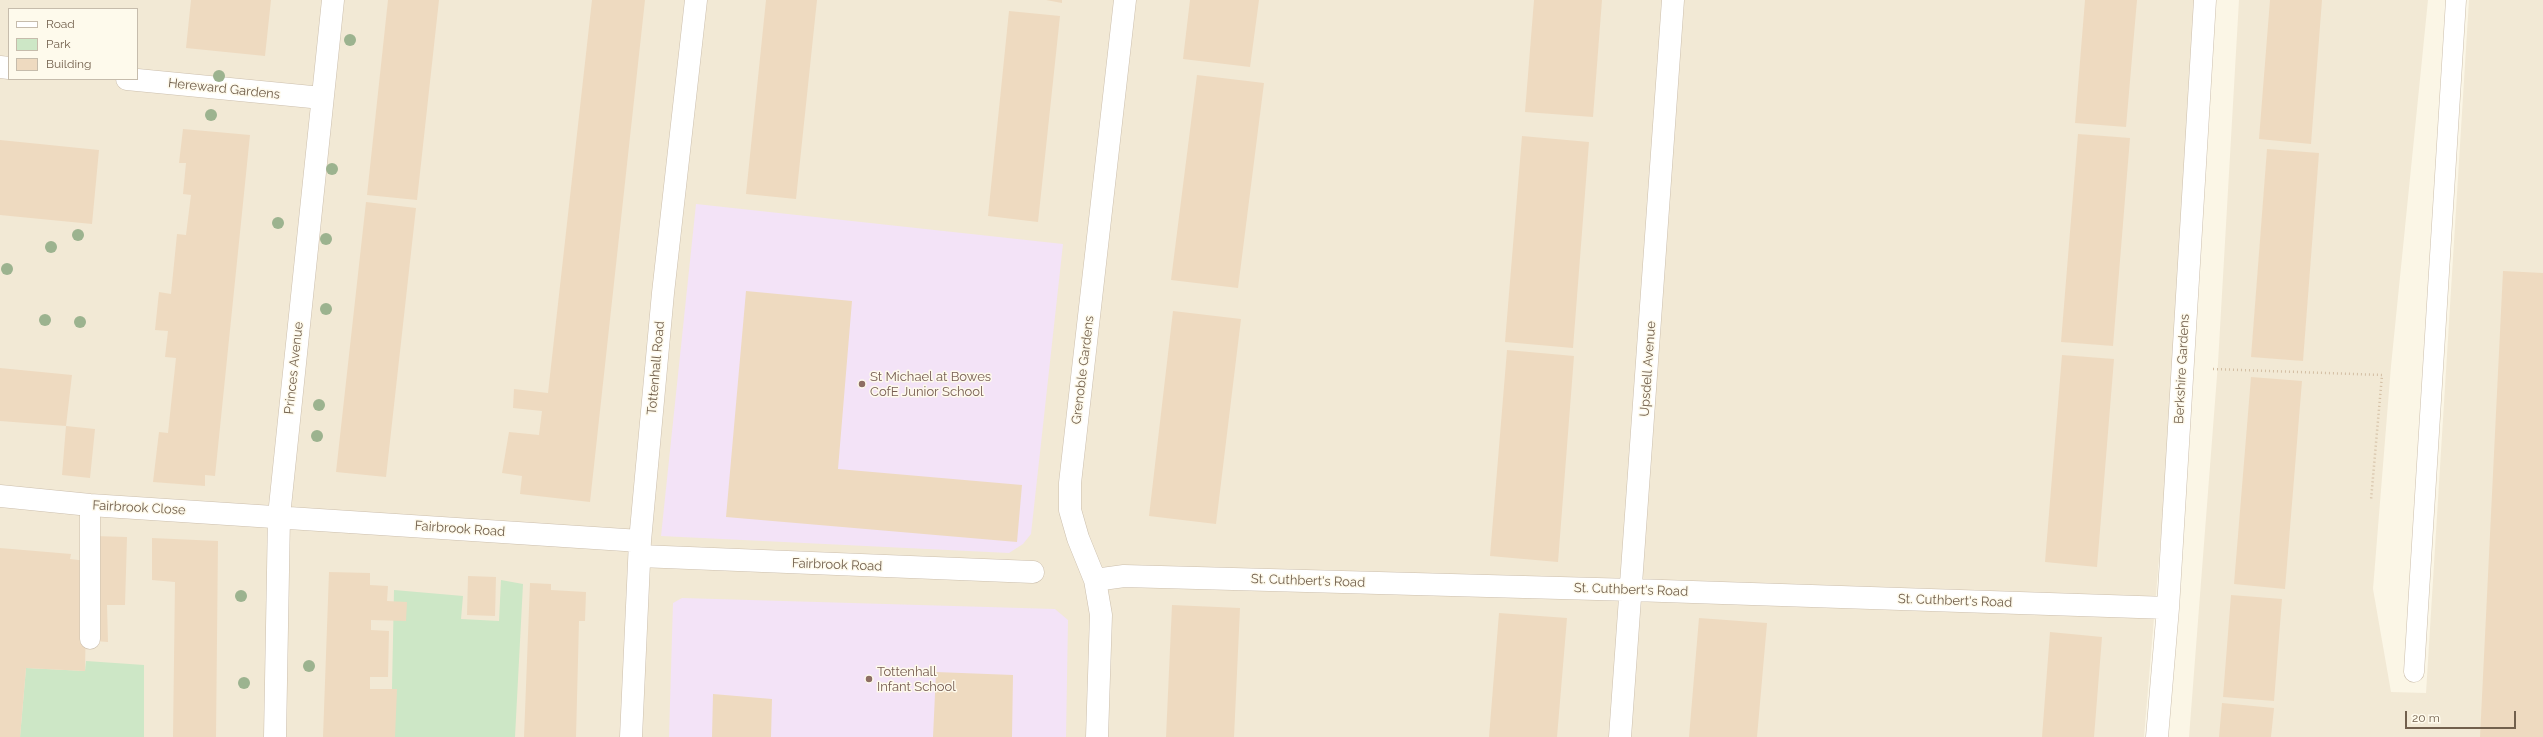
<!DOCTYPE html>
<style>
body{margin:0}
#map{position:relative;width:2543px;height:737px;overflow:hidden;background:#fbf6e6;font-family:Raleway,sans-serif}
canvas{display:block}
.legend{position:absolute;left:8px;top:8px;width:130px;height:72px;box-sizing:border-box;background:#fefaec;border:1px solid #c6bcac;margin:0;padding:5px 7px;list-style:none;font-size:12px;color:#72604d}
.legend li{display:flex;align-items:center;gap:8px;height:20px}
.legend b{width:20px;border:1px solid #c6bcac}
.scale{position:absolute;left:2405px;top:711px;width:111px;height:18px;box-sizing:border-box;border:2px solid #72604d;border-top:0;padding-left:5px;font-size:12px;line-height:14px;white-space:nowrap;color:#72604d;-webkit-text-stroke:3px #fefaec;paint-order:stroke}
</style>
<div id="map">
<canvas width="2543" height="737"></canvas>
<ul class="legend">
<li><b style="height:5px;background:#fff"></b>Road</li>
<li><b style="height:11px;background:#cde7c6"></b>Park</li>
<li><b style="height:11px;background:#eedac0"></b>Building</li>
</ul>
<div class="scale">20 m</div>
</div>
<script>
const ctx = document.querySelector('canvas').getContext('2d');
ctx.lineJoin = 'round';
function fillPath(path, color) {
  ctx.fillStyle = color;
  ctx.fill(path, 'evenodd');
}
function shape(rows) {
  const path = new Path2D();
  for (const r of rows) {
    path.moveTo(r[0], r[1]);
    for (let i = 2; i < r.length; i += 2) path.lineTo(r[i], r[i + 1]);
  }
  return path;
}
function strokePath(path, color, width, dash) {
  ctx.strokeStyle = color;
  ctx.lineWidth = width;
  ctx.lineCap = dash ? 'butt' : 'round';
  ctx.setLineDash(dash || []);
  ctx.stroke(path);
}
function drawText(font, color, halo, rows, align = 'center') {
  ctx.font = font + ' Raleway,sans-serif';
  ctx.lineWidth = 3;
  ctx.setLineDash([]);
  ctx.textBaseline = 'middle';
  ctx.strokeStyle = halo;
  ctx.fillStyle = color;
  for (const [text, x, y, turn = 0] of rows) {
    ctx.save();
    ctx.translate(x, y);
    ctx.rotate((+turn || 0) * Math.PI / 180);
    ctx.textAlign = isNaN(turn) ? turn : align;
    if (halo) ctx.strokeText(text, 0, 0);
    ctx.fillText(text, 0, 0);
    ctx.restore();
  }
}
fillPath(shape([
 [0,0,2206,0,2144,737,0,737],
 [9,9,137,9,137,79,9,79],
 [2239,0,2428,0,2391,366,2373,589,2391,692,2426,693,2469,0,2543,0,2543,737,2189,737,2218,363]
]), '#f2e9d5');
fillPath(shape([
 [696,204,1063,244,1031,534,1023,544,1009,553,661,536],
 [682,598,1055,609,1068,620,1066,737,669,737,673,603]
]), '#f3e3f7');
fillPath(shape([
 [501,580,523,584,515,737,391,737,394,590,463,596,461,619,499,621],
 [86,661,144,665,144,737,20,737,26,668,85,671]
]), '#cde7c6');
fillPath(shape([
 [191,0,271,0,265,56,186,48],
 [388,0,439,0,417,200,367,195],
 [592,0,645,0,590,502,520,494,522,476,502,473,509,432,539,435,542,411,513,408,514,389,548,393],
 [766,0,817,0,796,199,746,194],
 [1046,0,1062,0,1062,3],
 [1190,0,1259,0,1250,67,1183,59],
 [1534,0,1602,0,1593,117,1525,112],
 [2085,0,2137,0,2126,127,2075,123],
 [2270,0,2322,0,2311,144,2259,139],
 [1009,11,1060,16,1038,222,988,216],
 [1197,75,1264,83,1238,288,1171,280],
 [183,129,250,135,215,476,205,475,205,486,153,482,159,432,168,433,176,358,165,357,168,331,155,330,159,292,171,294,177,234,186,235,191,195,183,194,186,163,179,163],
 [2078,134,2130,138,2113,346,2061,342],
 [1522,136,1589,142,1573,348,1505,342],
 [0,140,99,150,92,224,0,215],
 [2267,149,2319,153,2303,361,2251,357],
 [366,202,416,208,386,477,336,472],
 [2503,271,2543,273,2543,737,2480,737],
 [746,291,852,301,838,469,1022,485,1017,542,726,517],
 [1173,311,1241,319,1216,524,1149,516],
 [1507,350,1574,356,1558,562,1490,556],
 [2062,355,2114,359,2097,567,2045,562],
 [0,368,72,375,66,426,0,421],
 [2251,377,2302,381,2285,589,2234,584],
 [66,426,95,429,90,478,62,475],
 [94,536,127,537,125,605,107,605,108,642,94,641],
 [152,538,218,541,216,737,173,737,175,582,152,580],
 [0,548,71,554,70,559,87,561,85,671,26,668,20,737,0,737],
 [329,572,370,573,370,585,388,586,387,601,407,602,406,621,371,620,371,630,389,631,388,677,370,677,370,689,397,689,395,737,323,737],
 [468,576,496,577,495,616,467,615],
 [530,583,551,584,551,590,586,592,585,621,579,621,576,737,524,737],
 [2231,595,2282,599,2274,701,2223,697],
 [1172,605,1240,608,1234,737,1166,737],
 [1499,613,1567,618,1557,737,1489,737],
 [1699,618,1767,623,1757,737,1689,737],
 [2050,632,2102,637,2094,737,2042,737],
 [936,672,1013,675,1012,737,933,737],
 [713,694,772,699,771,737,712,737],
 [2222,703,2274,708,2271,737,2219,737]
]), '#eedac0');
const service = shape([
 [90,639,90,505],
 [2414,672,2456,0]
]);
const minor = shape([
 [0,67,9,68],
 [127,79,322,98],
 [0,496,90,505,640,541],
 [640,556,1033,572],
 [1095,580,1124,576,1633,590,2168,608],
 [275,737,279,516,333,0],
 [631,737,640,541,663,293,696,0],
 [1097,737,1101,615,1095,580,1078,538,1070,510,1070,483,1125,0],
 [1620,737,1673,0],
 [2157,737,2168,608,2205,0]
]);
strokePath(service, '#ccbfad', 21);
strokePath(minor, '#ccbfad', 23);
strokePath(shape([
 [2213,369,2382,375,2371,500]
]), '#d3bea3', 2.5, [1, 3]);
strokePath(service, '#fff', 20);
strokePath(minor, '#fff', 22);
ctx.fillStyle = '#9cb38f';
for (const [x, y] of [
 [350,40],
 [219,76],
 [211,115],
 [332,169],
 [278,223],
 [78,235],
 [326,239],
 [51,247],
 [7,269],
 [326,309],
 [45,320],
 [80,322],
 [319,405],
 [317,436],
 [241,596],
 [309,666],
 [244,683]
]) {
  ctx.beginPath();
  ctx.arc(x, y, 6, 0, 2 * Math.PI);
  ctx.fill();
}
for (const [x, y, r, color] of [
 [862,384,4,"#8d6e63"],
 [869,679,4,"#8d6e63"]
]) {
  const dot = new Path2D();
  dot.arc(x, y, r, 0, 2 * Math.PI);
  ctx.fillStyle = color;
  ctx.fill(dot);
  strokePath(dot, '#fefaec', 1.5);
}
drawText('13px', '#72604d', '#fefaec', [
 ["Hereward Gardens",224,89,6],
 ["Princes Avenue",294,368,-84],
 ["Tottenhall Road",656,368,-85],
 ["Upsdell Avenue",1648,369,-86],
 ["Berkshire Gardens",2182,369,-87],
 ["Grenoble Gardens",1083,370,-83],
 ["Fairbrook Close",139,508,3],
 ["Fairbrook Road",460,529,4],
 ["Fairbrook Road",837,565,2],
 ["St. Cuthbert's Road",1308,581,2],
 ["St. Cuthbert's Road",1631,590,2],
 ["St. Cuthbert's Road",1955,601,2]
]);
drawText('13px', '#785e54', '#fefaec', [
 ["St Michael at Bowes",870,377],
 ["CofE Junior School",870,392],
 ["Tottenhall",877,672],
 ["Infant School",877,687]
], 'left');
</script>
